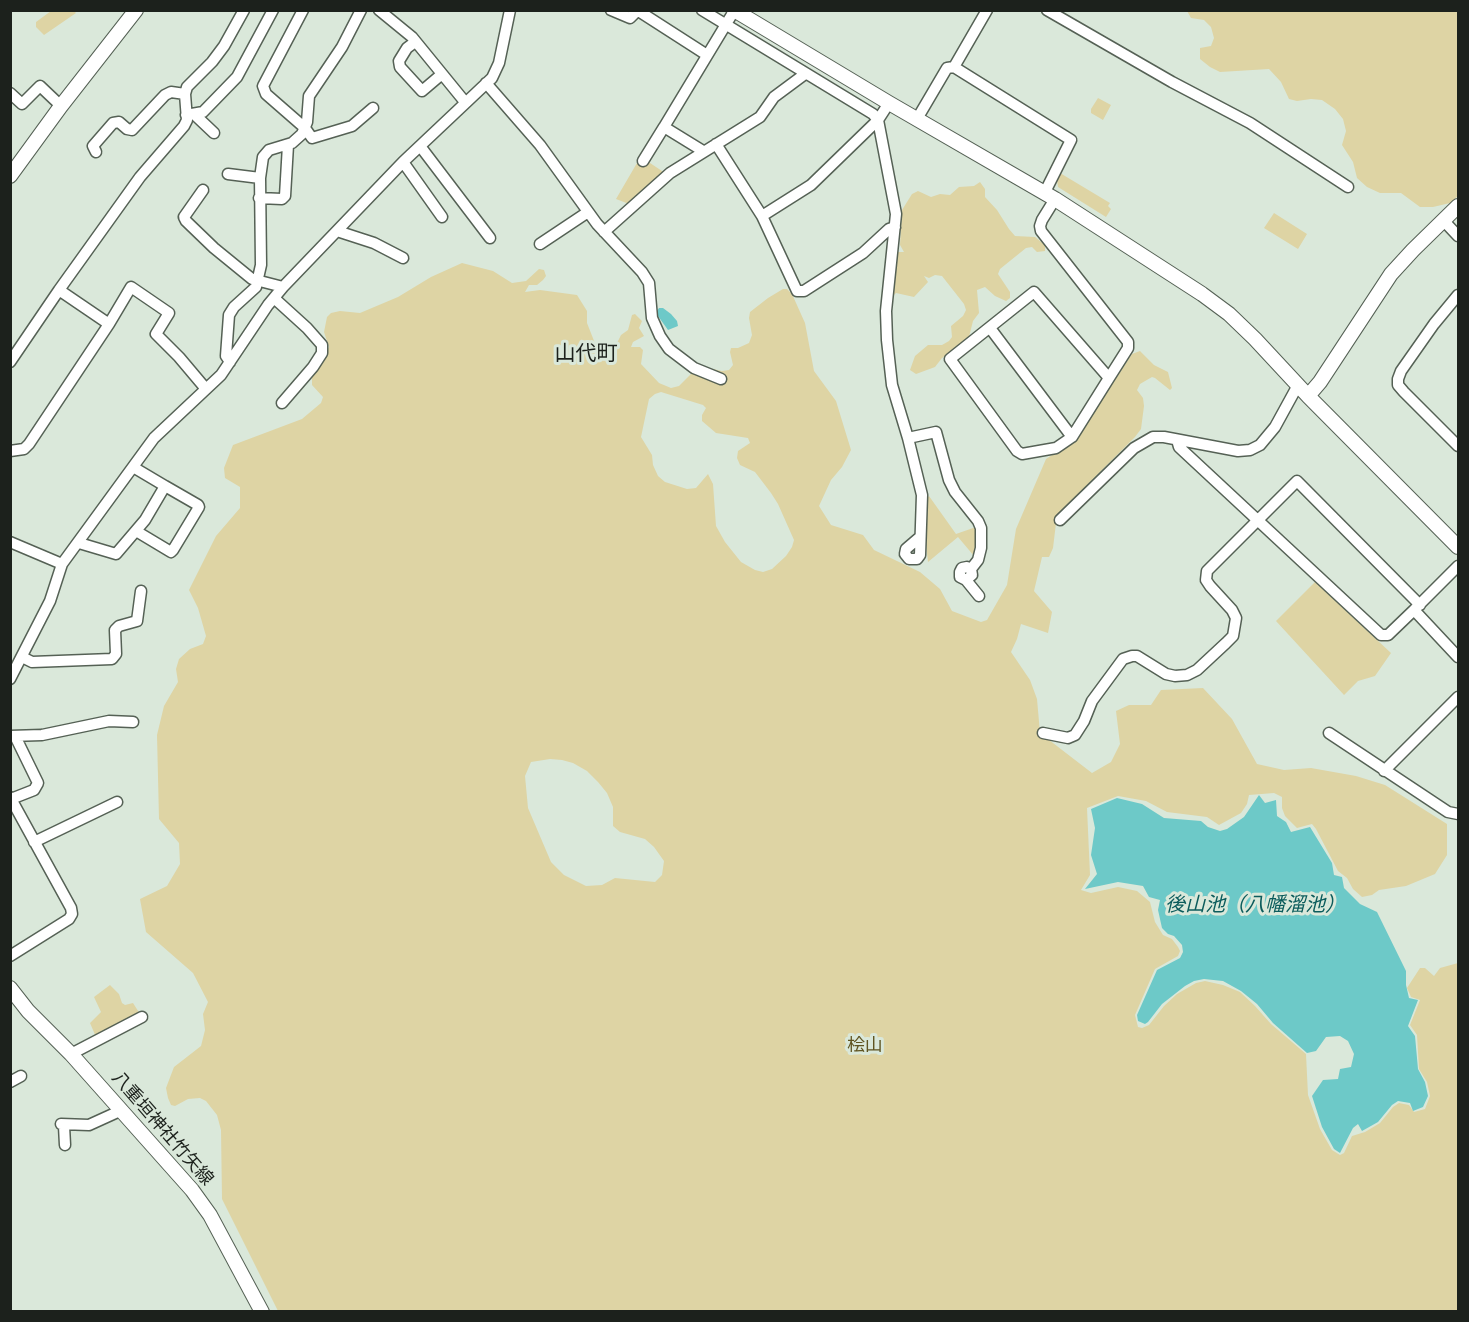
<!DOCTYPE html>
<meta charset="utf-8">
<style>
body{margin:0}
#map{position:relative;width:1469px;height:1322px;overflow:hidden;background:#dae8da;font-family:"Varela Round",sans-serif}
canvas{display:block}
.frame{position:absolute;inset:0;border:12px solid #1c211c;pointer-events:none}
</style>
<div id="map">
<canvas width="1469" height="1322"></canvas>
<div class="frame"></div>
</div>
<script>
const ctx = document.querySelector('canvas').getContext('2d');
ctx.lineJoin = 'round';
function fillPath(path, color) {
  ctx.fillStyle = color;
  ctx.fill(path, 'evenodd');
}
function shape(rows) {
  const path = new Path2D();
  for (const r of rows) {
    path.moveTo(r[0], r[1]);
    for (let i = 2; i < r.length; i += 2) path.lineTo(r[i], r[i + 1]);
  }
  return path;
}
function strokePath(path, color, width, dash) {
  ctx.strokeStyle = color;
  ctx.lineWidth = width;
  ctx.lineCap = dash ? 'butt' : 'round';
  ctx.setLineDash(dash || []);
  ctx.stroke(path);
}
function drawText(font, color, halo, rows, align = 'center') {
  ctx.font = font + ' "Varela Round","Noto Sans JP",sans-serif';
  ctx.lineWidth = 6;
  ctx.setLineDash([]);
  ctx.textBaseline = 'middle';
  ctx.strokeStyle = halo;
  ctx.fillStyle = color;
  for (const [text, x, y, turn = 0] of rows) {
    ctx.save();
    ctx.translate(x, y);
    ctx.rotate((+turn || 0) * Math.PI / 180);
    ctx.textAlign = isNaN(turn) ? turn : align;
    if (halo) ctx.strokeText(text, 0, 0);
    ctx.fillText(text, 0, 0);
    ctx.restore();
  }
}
fillPath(shape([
 [51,11,74,11,76,13,44,35,36,27,36,22],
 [1187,11,1458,11,1458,196,1450,203,1433,207,1420,207,1401,193,1380,193,1367,187,1357,178,1353,162,1342,145,1346,131,1343,119,1335,109,1322,100,1311,99,1297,101,1289,99,1281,82,1269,69,1220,72,1210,67,1200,59,1200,48,1211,46,1214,38,1211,27,1204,20,1191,18],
 [1098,98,1111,105,1103,120,1091,113,1091,109],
 [647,161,665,173,629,204,616,199,637,163],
 [1060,173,1110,203,1108,206,1111,209,1106,217,1058,187,1057,180],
 [980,182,985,189,985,197,997,210,1009,229,1015,236,1035,237,1045,245,1045,251,1037,252,1032,247,1026,248,1000,269,998,274,1010,292,1010,298,1006,301,995,296,985,287,977,290,979,313,973,321,968,341,942,358,935,367,916,374,910,370,915,356,928,345,942,345,949,341,952,337,951,326,963,316,966,310,964,304,942,276,935,275,929,278,924,276,928,282,914,297,896,293,892,297,897,252,904,252,900,245,902,210,912,194,918,191,931,197,940,194,950,195,959,187,974,186],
 [1274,213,1307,234,1298,249,1264,228],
 [462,263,493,271,512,283,526,281,539,269,544,270,546,276,543,280,537,285,529,285,525,292,540,290,577,295,587,311,587,323,598,351,602,354,614,349,621,335,628,330,632,315,635,314,642,321,639,328,644,336,633,342,631,347,640,347,643,350,641,364,659,383,671,388,679,386,699,366,722,371,729,370,733,365,730,352,731,348,738,348,749,343,752,335,749,318,750,312,768,298,783,289,787,289,792,294,805,323,814,371,836,401,851,450,842,467,831,480,819,506,831,525,863,535,874,550,920,572,940,589,952,611,981,622,987,620,1007,585,1016,529,1046,459,1076,439,1132,354,1140,351,1154,365,1168,372,1172,388,1170,390,1155,378,1152,377,1140,384,1137,390,1143,398,1144,406,1141,429,1135,437,1057,515,1053,548,1049,557,1042,557,1034,591,1052,612,1048,633,1021,624,1017,639,1011,652,1030,680,1037,699,1040,733,1092,773,1111,762,1120,744,1116,711,1129,705,1151,705,1161,690,1203,688,1232,719,1257,764,1284,770,1311,768,1356,776,1385,785,1447,824,1447,855,1435,874,1406,886,1379,890,1372,895,1362,897,1353,889,1347,878,1338,871,1316,829,1312,824,1297,828,1285,816,1282,808,1282,797,1274,793,1249,795,1247,804,1241,813,1219,825,1207,817,1167,812,1146,801,1118,796,1087,808,1090,875,1081,890,1091,893,1118,887,1137,891,1150,902,1155,922,1163,935,1172,939,1178,947,1180,951,1178,956,1155,969,1135,1015,1138,1027,1142,1028,1149,1025,1164,1006,1177,994,1196,983,1205,981,1223,985,1240,992,1255,1006,1271,1024,1306,1054,1308,1095,1320,1129,1332,1150,1340,1155,1344,1153,1352,1136,1365,1132,1380,1123,1393,1107,1399,1103,1409,1105,1414,1112,1425,1109,1430,1096,1427,1082,1419,1069,1417,1035,1410,1025,1420,1000,1411,997,1407,988,1420,968,1425,968,1434,976,1440,968,1458,963,1458,1311,278,1311,222,1199,221,1130,217,1115,206,1101,200,1098,188,1099,175,1106,171,1105,168,1098,166,1088,174,1067,201,1046,205,1030,203,1014,208,1002,193,973,146,932,140,899,167,886,180,864,179,843,159,819,157,735,164,706,178,682,176,669,179,659,190,649,203,644,206,636,198,608,189,590,216,536,240,508,240,487,225,478,224,468,233,445,302,419,321,403,323,397,312,385,312,373,329,347,324,332,327,317,331,313,340,311,360,313,398,297,431,277],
 [661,392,703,405,706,408,702,415,702,421,716,433,748,438,750,443,738,451,737,458,740,465,755,472,771,493,778,504,794,540,792,547,786,556,772,569,763,572,755,570,741,562,725,542,716,526,713,484,708,474,696,488,687,489,665,482,658,476,653,465,652,455,641,437,649,399,655,394],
 [550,759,562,760,573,763,587,771,598,782,607,793,613,807,613,826,620,832,645,839,654,847,664,861,662,875,655,882,615,878,602,885,586,886,564,875,551,862,528,808,525,776,531,762],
 [929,496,956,534,976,527,978,539,974,556,958,537,928,562,925,535,926,499],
 [1315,582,1391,653,1375,676,1358,681,1344,695,1276,621],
 [110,985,119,994,122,1003,125,1005,133,1003,140,1014,96,1037,90,1023,101,1012,94,997]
]), '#ded4a4');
fillPath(shape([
 [659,308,663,308,671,314,677,321,678,326,668,330,658,316,657,311],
 [1259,795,1265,803,1276,800,1277,816,1286,822,1291,832,1310,827,1332,863,1334,875,1342,877,1344,888,1360,904,1377,912,1406,971,1406,985,1409,998,1418,1000,1408,1026,1415,1036,1418,1069,1425,1082,1428,1096,1423,1107,1413,1111,1410,1103,1398,1101,1392,1105,1378,1122,1362,1131,1358,1124,1353,1128,1340,1153,1334,1149,1322,1127,1312,1096,1323,1080,1338,1079,1340,1069,1351,1067,1354,1054,1348,1041,1340,1036,1326,1037,1316,1051,1307,1053,1273,1023,1257,1004,1241,991,1223,981,1204,979,1194,981,1185,986,1162,1004,1148,1022,1145,1024,1138,1021,1137,1015,1157,970,1180,958,1183,952,1182,945,1174,936,1168,934,1162,928,1158,910,1160,900,1149,897,1143,886,1118,882,1085,889,1097,874,1091,855,1095,828,1091,809,1117,798,1142,804,1164,818,1201,821,1208,827,1220,831,1227,829,1244,817]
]), '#6dc9c8');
const street = shape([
 [303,10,263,86,266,94,305,128,312,138,352,126,373,108],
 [379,10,412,37,465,102],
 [611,10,630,18,637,11],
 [637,10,707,55],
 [702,10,873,114,878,120,896,214,886,311,887,340,892,385,908,438],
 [1047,10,1172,82,1250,123,1348,187],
 [415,42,407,48,399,61,400,67,422,91,442,74],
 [954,67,987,10],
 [486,83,540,145,597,224,642,272,649,283,652,318,660,336,669,349,694,368,721,379],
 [10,93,22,104,40,86,61,106],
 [186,115,203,112,237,77,273,10],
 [195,115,214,133],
 [917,119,947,68,954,67,1071,140,1045,192],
 [716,144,762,216,797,291,804,291,863,253,889,229,895,227],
 [420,146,490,238],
 [703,151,664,127,734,11],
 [96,152,93,146,113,123,119,122,127,129,132,130,165,95,171,92,185,94],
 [643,161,664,127],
 [403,162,442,217],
 [228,174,260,178],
 [203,190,184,217,186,221,214,248,252,279,283,287],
 [259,198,282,199,285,196,288,145],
 [1055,199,1042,220,1040,226,1041,231,1128,342,1128,348,1109,378],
 [762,216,811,185,878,120,889,103],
 [1443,220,1458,236],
 [337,231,374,243,403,258],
 [604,232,670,173,760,117,774,97,805,74],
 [540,244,588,212],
 [1458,295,1434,324,1401,371,1398,379,1398,385,1404,392,1458,446],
 [274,298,307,328,322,345,322,353,313,367,282,403],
 [109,324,131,287,169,313,156,334,179,357,206,389],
 [990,328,1072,437,1109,378,1034,292,950,359,1017,451,1022,454,1056,448,1072,437],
 [10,362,59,290,140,177,184,126,187,120,185,94,187,87,212,62,224,46,244,10],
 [230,362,226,356,229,315,234,307,256,287,261,265,260,178,263,157,269,150,292,143,302,134,307,122,309,96,342,47,361,10],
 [1177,440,1179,447,1381,635,1388,635,1414,610],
 [10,451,24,449,29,444,109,324,59,290],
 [1060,520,1134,448,1153,437,1164,437,1238,451,1250,450,1260,445,1275,427,1298,385],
 [136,531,171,552,173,550,199,507,198,505,165,486],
 [920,537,906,549,905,554,909,559,917,559,920,555,922,495,908,438,936,432,949,480,955,492,978,521,981,528,981,548,978,560,971,569,972,575,966,580,960,577,960,572,962,568,967,567,971,569],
 [10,542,62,564],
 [79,543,116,554,145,520,165,486,133,467],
 [1458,566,1414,610,1458,657],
 [966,580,979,596],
 [22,657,32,662,112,659,116,654,115,630,119,626,137,621,141,591],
 [10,679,50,601,62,564,154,438,221,375,268,305,283,287,403,162,492,78,499,63,510,10],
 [1043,733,1068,738,1075,735,1084,721,1092,701,1123,659,1132,656,1137,656,1166,674,1175,676,1187,675,1197,670,1226,643,1233,636,1236,618,1232,610,1210,586,1206,580,1207,571,1297,481,1420,605],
 [1329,733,1448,812,1458,814],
 [10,736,42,735,109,721,133,722],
 [1384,771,1458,697],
 [10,797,71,908,72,914,69,919,10,956],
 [11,799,34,790,38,783,15,736],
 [34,842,117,802],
 [71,1054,142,1017],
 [10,1082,21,1076],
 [61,1124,89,1125,122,1110],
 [64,1126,65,1145]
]);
const secondary = shape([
 [734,10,889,103,1055,199,1202,294,1229,314,1255,339,1308,396,1458,547],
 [10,176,61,106,136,10],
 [1308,396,1320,382,1391,274,1413,250,1458,206],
 [10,988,28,1011,71,1054,192,1190,210,1215,262,1312]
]);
strokePath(street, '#556155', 13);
strokePath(secondary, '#556155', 16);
strokePath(street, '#fff', 10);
strokePath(secondary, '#fff', 14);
drawText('18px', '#5f5421', '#dae8da', [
 ["桧山",865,1046]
]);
drawText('18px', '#1c211c', '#dae8da', [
 ["八重垣神社竹矢線",162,1129,49]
]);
drawText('italic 20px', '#0b5c5c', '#dae8da', [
 ["後山池（八幡溜池）",1255,906]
]);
drawText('21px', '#1c211c', '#dae8da', [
 ["山代町",586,354]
]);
</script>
